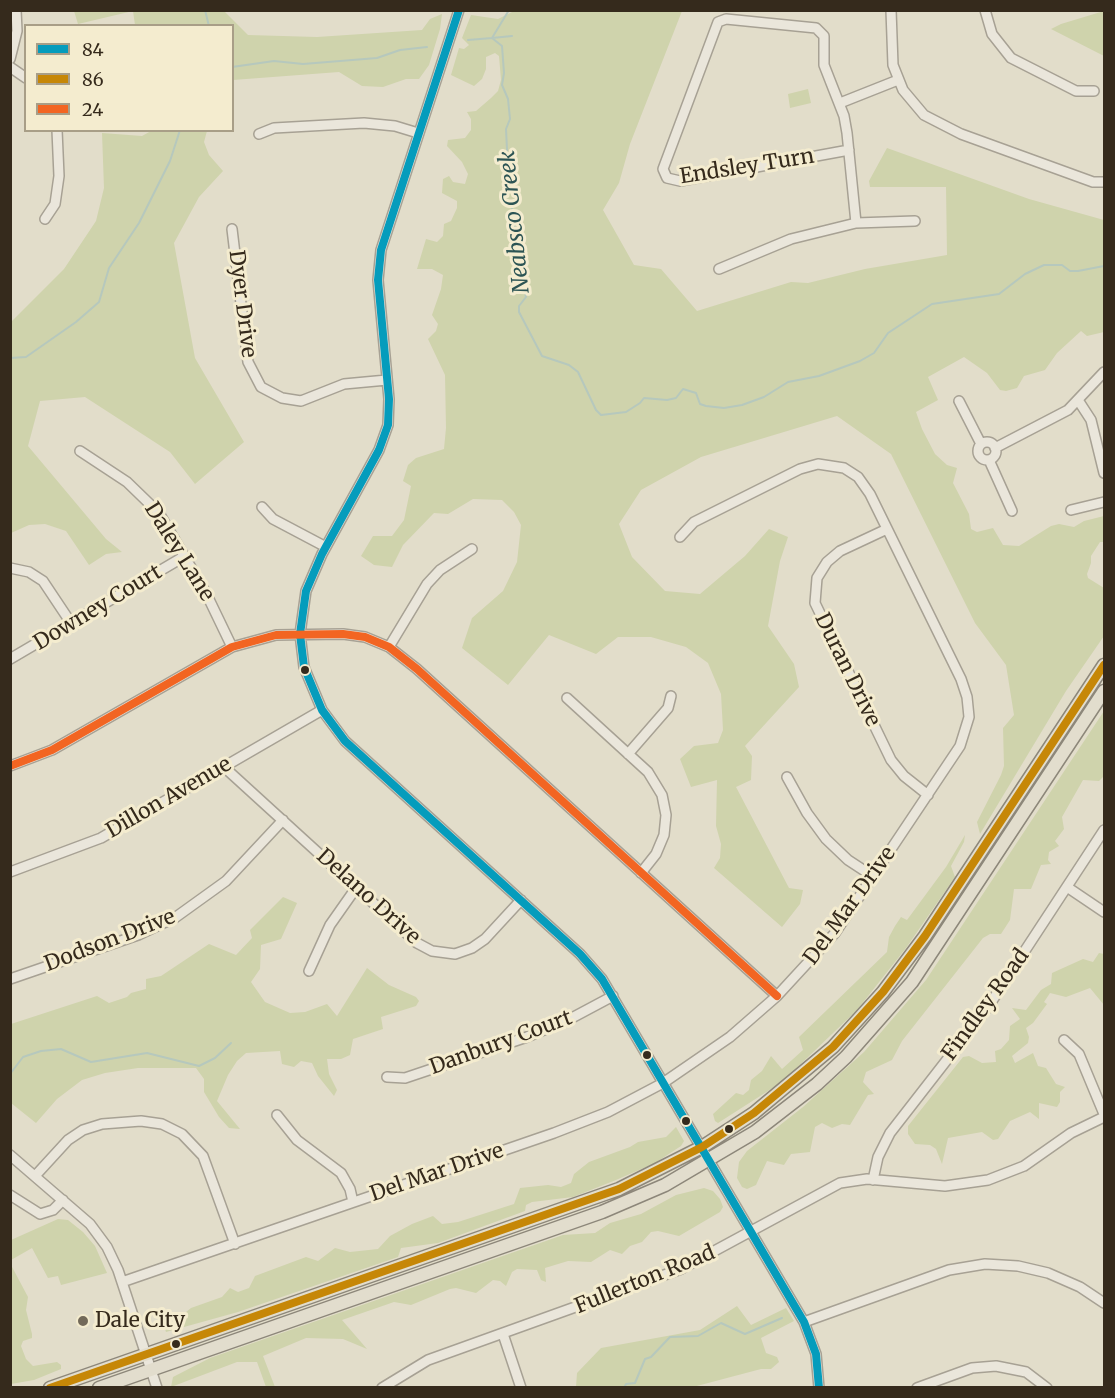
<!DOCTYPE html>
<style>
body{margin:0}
#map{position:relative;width:1115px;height:1398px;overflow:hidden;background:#e2ddca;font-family:Merriweather,serif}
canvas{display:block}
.frame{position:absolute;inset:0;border:12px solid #352a1c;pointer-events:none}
.legend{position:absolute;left:24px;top:24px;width:210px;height:108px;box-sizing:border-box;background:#f4eccf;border:2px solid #a89e87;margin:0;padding:8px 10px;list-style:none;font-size:18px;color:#352a1c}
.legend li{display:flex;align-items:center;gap:12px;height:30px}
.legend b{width:30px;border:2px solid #a89e87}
</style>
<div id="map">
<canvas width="1115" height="1398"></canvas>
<div class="frame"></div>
<ul class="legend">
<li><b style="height:8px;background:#059cbc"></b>84</li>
<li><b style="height:8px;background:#c68707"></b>86</li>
<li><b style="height:8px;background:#f26522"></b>24</li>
</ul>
</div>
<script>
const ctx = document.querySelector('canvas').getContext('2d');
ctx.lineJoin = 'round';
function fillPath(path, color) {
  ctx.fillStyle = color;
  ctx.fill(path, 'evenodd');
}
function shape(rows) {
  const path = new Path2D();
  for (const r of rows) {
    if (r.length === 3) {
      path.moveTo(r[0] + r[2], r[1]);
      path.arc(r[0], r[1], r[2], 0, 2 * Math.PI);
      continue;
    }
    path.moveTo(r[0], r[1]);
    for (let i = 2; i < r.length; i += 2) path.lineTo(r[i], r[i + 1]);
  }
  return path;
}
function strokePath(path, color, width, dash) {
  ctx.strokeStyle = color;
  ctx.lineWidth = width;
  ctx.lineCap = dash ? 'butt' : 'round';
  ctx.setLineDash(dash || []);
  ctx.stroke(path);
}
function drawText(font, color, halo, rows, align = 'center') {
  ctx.font = font + ' Merriweather,serif';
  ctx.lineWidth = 6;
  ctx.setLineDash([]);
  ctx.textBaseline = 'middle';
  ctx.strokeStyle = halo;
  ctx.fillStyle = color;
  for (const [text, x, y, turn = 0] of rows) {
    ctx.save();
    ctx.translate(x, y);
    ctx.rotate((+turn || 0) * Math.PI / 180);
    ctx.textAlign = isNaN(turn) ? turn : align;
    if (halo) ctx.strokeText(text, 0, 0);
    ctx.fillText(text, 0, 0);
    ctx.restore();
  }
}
fillPath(shape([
 [516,10,682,11,630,144,619,183,603,210,634,265,661,269,697,311,791,282,808,283,865,269,947,255,946,187,870,187,869,181,887,148,1029,199,1104,220,1104,332,1087,336,1081,331,1057,353,1045,370,1024,376,1017,388,1006,391,1000,390,987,373,964,357,928,377,938,400,916,412,922,429,935,454,947,465,957,468,953,483,969,514,971,529,977,532,993,528,1003,545,1019,546,1051,526,1059,524,1074,527,1084,521,1104,516,1104,542,1100,542,1091,556,1091,563,1087,574,1088,578,1104,588,1104,636,1066,691,980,834,977,822,1001,775,1004,766,1003,728,1014,715,1006,665,975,623,891,454,837,416,701,457,641,490,619,524,632,557,665,591,700,594,745,556,769,529,788,537,780,561,768,626,794,664,799,687,745,746,752,756,751,780,736,787,789,888,803,890,800,904,782,927,714,868,720,858,721,844,716,826,717,780,691,787,680,759,694,746,718,743,723,730,721,694,708,663,686,647,651,637,618,637,596,654,549,635,508,685,462,648,472,618,503,591,517,562,521,525,514,512,502,500,473,499,448,514,434,513,403,545,392,567,374,565,361,556,373,536,392,536,404,520,411,486,403,481,408,465,416,458,444,449,446,428,445,375,428,339,436,331,438,324,432,315,441,289,443,275,432,269,417,269,426,239,437,242,443,236,444,224,451,221,457,208,457,201,442,193,443,179,449,176,453,182,465,184,468,174,462,162,447,146,448,140,465,138,471,130,471,119,467,112,476,111,491,98,498,91,501,80,499,56,495,53,486,57,486,69,482,79,474,86,451,75,459,48,464,49,469,45,462,38,471,15,498,19],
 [74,11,224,11,248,35,317,37,422,30,430,19,442,14,440,29,429,65,419,79,406,79,383,87,362,86,339,72,233,80,232,26,135,25,133,11,78,24],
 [1104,11,1104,56,1051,29,1061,24],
 [808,89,811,103,790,108,788,94],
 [151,131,207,131,204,142,209,155,223,171,199,197,174,243,195,358,244,442,195,484,170,452,85,397,40,401,28,446,106,539,122,552,106,554,89,565,66,531,45,524,29,525,11,533,11,322,64,269,96,221,104,188,102,133,142,136],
 [1104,711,1104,776,1099,781,1083,780,1062,817,1064,829,1055,841,1059,846,1049,852,1048,860,1051,864,1041,865,1031,889,1014,889,1010,920,1001,934,990,934,983,938,902,1041,892,1060,866,1072,863,1082,874,1094,868,1095,850,1125,842,1124,832,1128,822,1123,815,1127,810,1152,791,1154,784,1165,767,1161,756,1185,747,1189,742,1187,737,1178,739,1162,747,1151,803,1107,864,1052,926,980],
 [965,835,964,842,951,866,955,877,906,948,857,1010,782,1082,718,1123,715,1121,713,1114,736,1093,743,1095,749,1090,751,1080,762,1071,771,1056,782,1069,803,1050,799,1037,887,952,889,937,895,926,901,917,907,920,946,867],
 [283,897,297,903,281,939,261,945,260,969,251,982,265,1002,290,1013,305,1012,327,1004,337,1016,367,968,389,985,416,997,419,1001,416,1006,381,1017,383,1029,353,1039,350,1055,341,1059,327,1059,329,1074,337,1090,334,1096,318,1076,312,1063,301,1061,294,1067,282,1064,280,1051,246,1053,237,1061,228,1075,217,1101,240,1129,229,1128,219,1117,204,1092,204,1079,196,1068,138,1068,105,1073,82,1080,57,1099,36,1123,11,1103,11,1024,97,996,109,1003,127,997,131,993,146,989,146,979,161,976,209,944,236,955,252,938,250,930],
 [1099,953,1104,954,1104,1005,1090,988,1066,997,1050,993,1044,1002,1047,1004,1033,1023,1026,1028,1029,1037,1028,1043,1012,1056,1015,1063,1033,1053,1038,1066,1046,1068,1056,1084,1065,1087,1060,1092,1060,1102,1057,1107,1039,1103,1039,1119,1030,1112,1010,1121,998,1139,993,1140,982,1132,948,1138,942,1164,936,1149,930,1145,915,1144,908,1134,908,1126,963,1057,969,1056,982,1063,996,1062,995,1051,1001,1049,1009,1040,1010,1026,1020,1019,1012,1008,1026,1010,1041,990,1051,984,1052,973,1083,959,1093,962],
 [676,1127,684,1141,681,1146,655,1163,616,1180,573,1197,532,1202,526,1205,525,1211,438,1243,401,1248,398,1257,238,1312,166,1332,165,1329,191,1308,222,1297,230,1288,238,1292,249,1288,255,1276,306,1257,318,1261,335,1248,350,1252,378,1249,390,1236,412,1224,433,1216,442,1224,458,1222,514,1204,520,1188,548,1185,561,1187,571,1183,574,1174,589,1162,630,1147,638,1142,666,1137],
 [704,1188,713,1191,720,1199,723,1207,720,1212,679,1236,658,1231,651,1232,642,1242,630,1246,622,1254,610,1250,591,1262,568,1261,545,1268,546,1282,541,1280,537,1270,517,1269,512,1272,506,1286,500,1281,493,1280,476,1293,456,1288,450,1289,411,1305,394,1302,342,1320,367,1349,343,1339,306,1338,263,1356,275,1387,266,1387,257,1362,237,1362,171,1387,173,1377,210,1358,563,1235,595,1233,610,1223,641,1214,676,1195],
 [58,1219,68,1220,83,1232,95,1246,107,1273,61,1285,58,1276,48,1278,32,1248,11,1260,11,1240],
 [11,1265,28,1297,26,1310,32,1334,32,1338,23,1341,21,1346,26,1359,33,1366,57,1362,61,1365,61,1369,34,1380,11,1384],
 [737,1306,751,1325,786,1308,794,1321,761,1338,766,1353,777,1357,779,1362,771,1369,761,1369,693,1387,576,1387,577,1373,601,1348,700,1330]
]), '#cfd3ac');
strokePath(shape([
 [205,10,209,26],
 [509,10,492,38,512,36],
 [468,40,492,38,502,46,504,73,502,85,508,99,510,119,506,129,508,170,514,176,516,197,512,208,513,220,517,235,519,264,526,297,519,306,519,312,542,356,569,365,578,372,596,410,601,415,626,412,640,403,644,398,667,400,676,398,683,389,696,393,700,404,706,406,724,408,742,405,764,397,788,382,819,376,860,361,874,353,888,333,932,304,999,294,1025,274,1044,265,1062,265,1070,271,1078,271,1104,266],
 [232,67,274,61,303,64,377,58,400,50,427,47],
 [10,358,26,357,76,322,99,302,109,268,139,223,170,161,180,130],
 [10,1074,23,1057,41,1051,61,1049,91,1062,147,1053,199,1066,215,1058,231,1043],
 [624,1388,626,1384,635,1383,645,1359,651,1357,670,1337,698,1336,721,1323,745,1334,782,1318]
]), '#b6c8bd', 2);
const minor = shape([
 [459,10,381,250,378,280,389,399,388,425,379,450,322,554,306,591,300,634,304,667,322,710,345,741,580,954,602,979,804,1322,816,1354,819,1388],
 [891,10,893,65,903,90,924,115,961,134,1093,182,1104,182],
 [985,10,992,34,1011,58,1076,91,1094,91],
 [10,59,17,31,16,10],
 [10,67,26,78],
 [840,103,898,80],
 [259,134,274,128,364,123,395,126,418,133],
 [849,150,680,181,667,178,663,169,718,22,726,19,816,28,824,36,824,65,844,116,847,133,856,223],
 [45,219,55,204,59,176,57,130],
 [232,229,248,362,261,387,282,398,301,401,344,384,387,380],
 [719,269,791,239,856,223,915,221],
 [1078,400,1091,420,1104,473],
 [959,401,981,444],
 [987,451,9],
 [995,448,1068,410,1104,372],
 [80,451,127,482,159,513,206,593,232,647],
 [989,460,1012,511],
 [262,507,273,519,326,547],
 [1071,510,1104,502],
 [887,529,840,551,827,562,817,578,815,603,891,760,904,776,928,795],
 [10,568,29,572,43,581,71,623],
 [389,647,427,584,440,570,472,549],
 [10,659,185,556],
 [567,698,648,772,662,795,666,815,664,835,656,854,641,873],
 [628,754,668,708,671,696],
 [10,766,52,750,232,647,276,635,343,634,365,637,389,647,417,669,777,996],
 [224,767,417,943,432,951,455,954,472,948,485,939,521,900],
 [787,777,807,813,826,839,848,860,874,877],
 [10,872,101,838,322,710],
 [1067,887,1104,912],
 [309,971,330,925,356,888],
 [10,979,138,935,176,917,226,881,283,820],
 [1064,1040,1079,1054,1104,1114],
 [387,1077,405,1078,527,1037,568,1020,613,996],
 [277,1115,297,1140,341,1173,350,1189,353,1202],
 [10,1155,90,1224,107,1247,118,1270,157,1388],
 [35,1176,68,1140,83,1130,102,1124,141,1121,162,1124,182,1134,203,1156,235,1244],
 [873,1180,878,1157,890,1133,988,1007,1104,830],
 [10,1195,40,1214,53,1210,63,1200],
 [122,1282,554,1133,608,1112,663,1083,730,1037,777,996,835,933,960,746,969,717,967,697,961,679,870,494,858,477,844,468,818,464,800,469,694,522,680,537],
 [804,1322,949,1270,985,1264,1018,1266,1048,1273,1080,1287,1104,1303],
 [503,1334,521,1388],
 [382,1388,428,1360,681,1269,840,1183,867,1179,945,1186,988,1180,1024,1166,1071,1133,1104,1117],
 [917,1388,972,1368,996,1366,1026,1372,1047,1388]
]);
const major = shape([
 [50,1388,619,1189,702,1147,754,1113,833,1047,883,992,925,936,1104,665],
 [99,1388,602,1212,665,1185,755,1132,817,1084,846,1057,912,982,1104,691]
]);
strokePath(minor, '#a7a194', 12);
strokePath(major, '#8d877a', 15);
strokePath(minor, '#eae6db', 9);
strokePath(major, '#e2ddcd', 12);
strokePath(shape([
 [459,10,381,250,378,280,389,399,388,425,379,450,322,554,306,591,300,634,304,667,322,710,345,741,580,954,602,979,804,1322,816,1354,819,1388]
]), '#059cbc', 8);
strokePath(shape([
 [50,1388,619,1189,702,1147,754,1113,833,1047,883,992,925,936,1104,665]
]), '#c68707', 8);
strokePath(shape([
 [10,766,52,750,232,647,276,635,343,634,365,637,389,647,417,669,777,996]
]), '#f26522', 8);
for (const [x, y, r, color] of [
 [305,670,5,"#352a1c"],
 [647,1055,5,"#352a1c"],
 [686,1121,5,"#352a1c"],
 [729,1129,5,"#352a1c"],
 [83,1321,6,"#726959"],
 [176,1344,5,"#352a1c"]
]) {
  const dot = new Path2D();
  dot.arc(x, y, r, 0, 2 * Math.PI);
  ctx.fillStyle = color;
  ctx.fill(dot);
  strokePath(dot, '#f4eccf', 2);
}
drawText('21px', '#352a1c', '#f4eccf', [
 ["Endsley Turn",747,167,-9],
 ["Dyer Drive",242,304,83],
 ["Daley Lane",179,552,58],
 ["Downey Court",98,608,-31],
 ["Duran Drive",847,670,64],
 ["Dillon Avenue",169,798,-30],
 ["Delano Drive",368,897,42],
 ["Del Mar Drive",850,906,-54],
 ["Dodson Drive",110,941,-21],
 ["Findley Road",986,1005,-54],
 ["Danbury Court",501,1043,-20],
 ["Del Mar Drive",437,1173,-19],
 ["Fullerton Road",645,1280,-22]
]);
drawText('21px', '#352a1c', '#f4eccf', [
 ["Dale City",95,1321]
], 'left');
drawText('italic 22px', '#2c5454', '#f4eccf', [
 ["Neabsco Creek",515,222,-96]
]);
</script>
